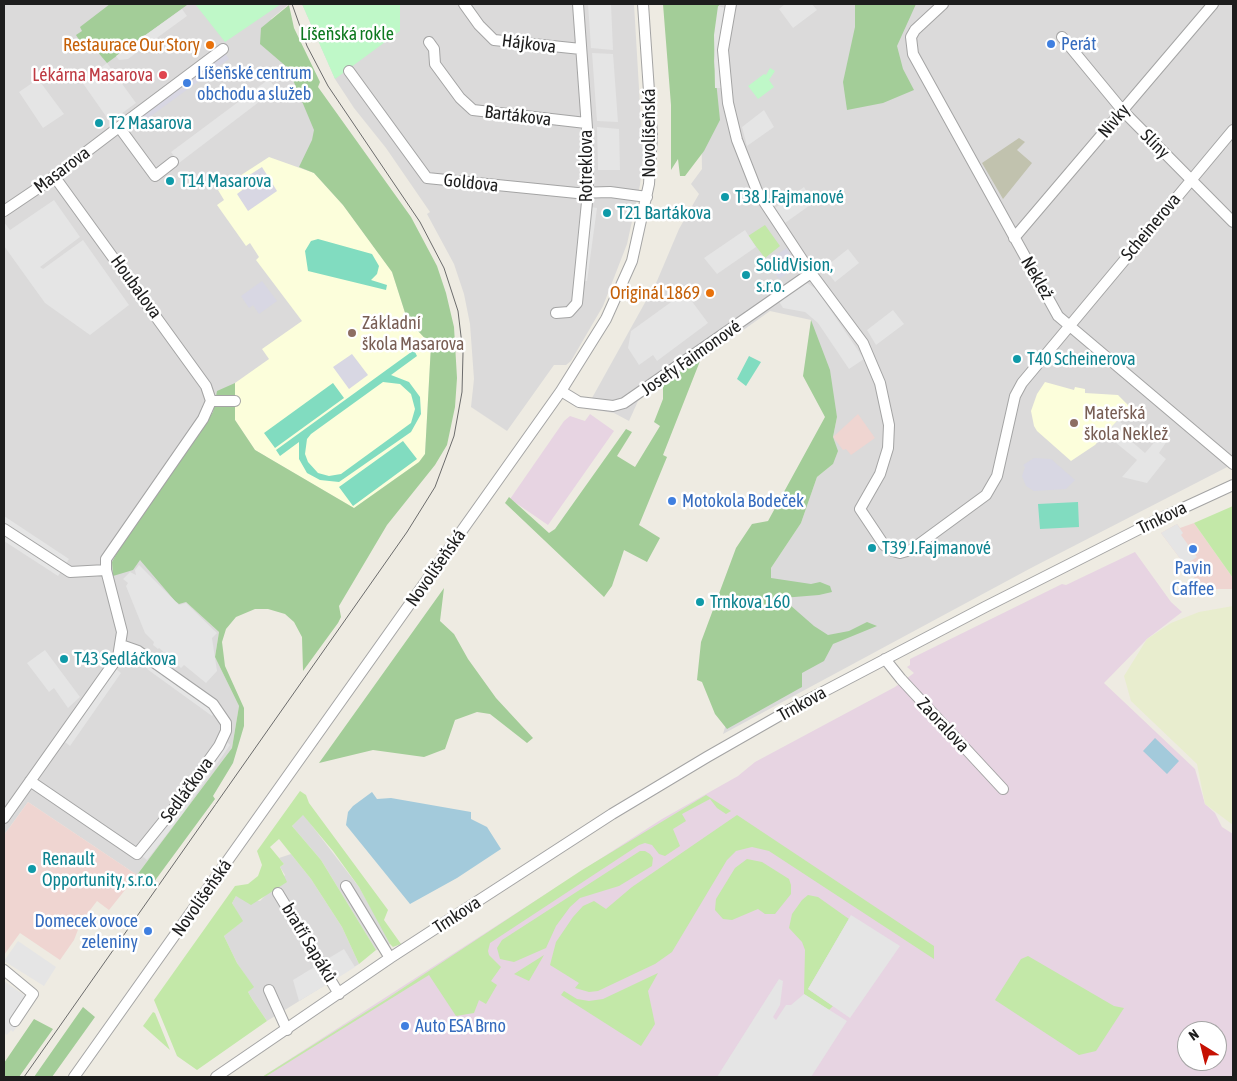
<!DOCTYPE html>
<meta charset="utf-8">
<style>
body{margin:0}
#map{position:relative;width:1237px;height:1081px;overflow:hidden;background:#eeebe2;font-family:"Asap Condensed",sans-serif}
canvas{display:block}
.frame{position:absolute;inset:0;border:5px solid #1d1d1d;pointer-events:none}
.north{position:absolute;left:1177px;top:1021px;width:50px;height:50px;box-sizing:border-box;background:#fff;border:1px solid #a5a5a5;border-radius:50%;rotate:324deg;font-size:14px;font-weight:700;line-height:20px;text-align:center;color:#1d1d1d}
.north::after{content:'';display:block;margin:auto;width:18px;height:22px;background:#c61103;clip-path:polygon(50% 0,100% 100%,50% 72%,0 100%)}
</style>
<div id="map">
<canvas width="1237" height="1081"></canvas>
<div class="frame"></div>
<div class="north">N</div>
</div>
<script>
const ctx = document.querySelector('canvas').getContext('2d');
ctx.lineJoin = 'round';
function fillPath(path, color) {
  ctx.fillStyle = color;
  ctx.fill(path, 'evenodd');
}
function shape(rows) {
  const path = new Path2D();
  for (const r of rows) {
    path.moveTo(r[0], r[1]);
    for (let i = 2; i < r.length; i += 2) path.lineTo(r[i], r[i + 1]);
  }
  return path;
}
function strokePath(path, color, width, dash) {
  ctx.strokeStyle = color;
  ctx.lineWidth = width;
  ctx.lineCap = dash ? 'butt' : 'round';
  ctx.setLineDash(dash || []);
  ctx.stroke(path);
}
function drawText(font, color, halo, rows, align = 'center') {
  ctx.font = font + ' "Asap Condensed",sans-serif';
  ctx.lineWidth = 5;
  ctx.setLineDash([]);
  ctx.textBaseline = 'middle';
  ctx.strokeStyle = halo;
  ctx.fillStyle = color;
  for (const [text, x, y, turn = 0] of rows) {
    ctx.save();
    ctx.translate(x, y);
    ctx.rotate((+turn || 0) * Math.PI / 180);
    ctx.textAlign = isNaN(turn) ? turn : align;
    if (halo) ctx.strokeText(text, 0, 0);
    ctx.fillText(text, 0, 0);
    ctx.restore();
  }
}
fillPath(shape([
 [4,4,289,4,271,19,398,222,185,601,219,632,215,657,239,706,232,748,137,875,28,802,4,835],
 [302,4,634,4,643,156,640,185,627,244,603,306,571,361,566,365,554,365,507,431,471,407,474,379,470,324,464,294,454,264,427,214,430,212,386,148,354,108,335,79],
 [699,4,1233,4,1233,464,1031,568,723,734,771,578,771,568,801,523,817,477,833,464,833,437,837,417,811,320,770,311,700,361,697,358,638,401,629,421,614,413,590,409,592,398,657,281,679,229,699,194,691,184,702,169],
 [303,814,359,887,389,939,390,944,383,949,376,950,321,860,292,826],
 [291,854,311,879,342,927,359,964,267,1021,252,999,248,992,253,987,237,963,224,936,242,921,232,903,236,896,260,901,285,875,280,867,284,864,279,858]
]), '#dbdada');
fillPath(shape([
 [858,414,875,438,851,455,846,449,843,450,833,437],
 [1194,523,1233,578,1233,589,1203,589,1161,533,1177,524,1180,528],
 [28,802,137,875,109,910,97,901,81,922,74,940,60,960,20,933,4,955,4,835]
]), '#efd5d1');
fillPath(shape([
 [590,414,614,431,548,525,510,499,564,421,570,416,585,421],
 [1135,552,1171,602,1182,612,1147,639,1104,683,1195,769,1205,804,1215,813,1222,827,1233,834,1233,1077,262,1077,662,819,738,776,755,762,895,687,914,673,907,667,910,665,910,659,1062,584,1066,585],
 [1187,1031,1217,1031,1217,1061,1187,1061]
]), '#e7d4e2');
fillPath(shape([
 [269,157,314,173,343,205,392,272,407,319,431,345,425,454,419,462,354,508,255,450,235,420,235,383,269,359,262,349,302,321,256,260,259,257,250,243,246,246,217,205,224,200,218,190],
 [1045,382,1074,390,1075,387,1085,389,1085,393,1118,395,1130,407,1095,445,1071,461,1037,431,1034,426,1031,411,1037,394]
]), '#fcfedb');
fillPath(shape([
 [1019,138,1025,142,1017,150,1032,163,1003,199,982,163]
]), '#c1c2ae');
fillPath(shape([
 [1233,606,1233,825,1205,804,1197,764,1131,701,1124,676,1147,639,1171,623,1199,612]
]), '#e8edce');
fillPath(shape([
 [765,225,780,246,765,258,748,236],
 [1233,506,1233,578,1194,523],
 [300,791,306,795,309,803,388,910,384,920,401,944,393,947,390,944,359,887,333,851,303,815,292,826,321,860,376,950,359,964,342,927,311,879,279,839,270,847,284,864,280,867,287,882,251,905,236,896,232,903,243,921,224,936,237,963,254,987,248,992,252,999,267,1021,197,1070,177,1056,154,1000,235,886,248,884,258,876,262,865,257,851],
 [706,795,731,811,726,814,717,808,710,799,682,814,686,821,673,829,680,846,665,856,659,854,652,845,645,843,639,845,490,943,488,951,489,955,501,967,491,981,497,985,486,1004,479,1000,474,1013,456,1016,429,975,265,1077,262,1077,385,1000,582,870],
 [737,815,934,946,934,959,769,851,752,847,736,851,727,860,672,952,655,964,598,991,589,992,575,988,579,983,550,965,556,942,573,917,583,906,594,901,606,909,632,887],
 [640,851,645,851,650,854,653,858,652,866,619,886,580,898,570,907,556,926,546,948,514,962,500,959,497,948,502,940],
 [747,859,762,862,789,879,791,885,791,894,775,914,765,914,758,909,732,920,723,919,715,910,716,899,735,868],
 [808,895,818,897,849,919,808,989,833,1006,829,1010,804,994,805,950,802,942,789,928,792,914,802,900],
 [544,955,529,981,514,974],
 [1028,956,1114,1006,1124,1008,1096,1051,1079,1055,995,1000,1021,959],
 [658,973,648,991,655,1024,641,1046,561,995,564,991,577,999,589,1001,603,999],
 [153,1012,155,1013,170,1050,143,1026]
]), '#c3e8a8');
fillPath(shape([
 [110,4,186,4,187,5,107,63,90,43,81,43,76,35,82,31,80,27],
 [663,4,719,4,714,61,720,120,704,151,685,176,680,176,678,159,671,170,671,105],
 [855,4,916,4,897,46,903,69,914,90,883,103,847,110,843,82,855,27],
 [289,5,294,28,320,82,318,87,411,217,437,266,446,293,454,327,457,378,455,407,447,445,435,465,387,525,339,606,341,617,338,623,303,671,302,637,294,622,285,614,268,609,255,609,236,617,226,629,222,642,225,666,244,708,244,726,233,763,213,796,215,799,151,886,137,875,232,748,239,706,215,657,219,632,186,602,179,604,175,601,140,560,133,570,113,576,112,562,123,541,213,412,217,391,235,383,235,420,255,450,354,508,419,462,425,454,431,345,407,319,392,272,343,205,314,173,299,167,312,140,314,130,288,68,260,44,261,28],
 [811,320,830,370,837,417,833,437,838,451,833,464,817,477,801,523,771,568,771,578,811,584,820,582,830,586,832,592,819,595,782,598,814,626,828,635,849,631,867,622,877,626,833,644,824,661,802,673,802,687,727,729,715,714,702,682,697,680,701,642,736,548,752,524,768,521,825,417,803,376],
 [697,358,700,361,663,455,667,457,639,525,660,538,647,562,624,550,612,586,604,597,505,503,509,497,549,533,555,529,626,429,632,432,617,456,635,467,660,426,654,422,663,399,663,386],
 [444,588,440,621,454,634,468,659,496,698,533,738,527,743,490,714,477,712,455,720,445,749,424,757,373,750,319,763],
 [83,1007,95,1017,52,1077,34,1077],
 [34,1019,53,1029,19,1077,4,1077,4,1063]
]), '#a3cd98');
fillPath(shape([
 [195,4,281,4,225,42],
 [302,4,400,4,400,31,335,79],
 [770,68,775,71,769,80,774,87,758,99,748,86,764,74,766,75]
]), '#bff8c8');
fillPath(shape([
 [318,239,372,254,379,266,377,274,371,280,387,285,386,290,308,271,305,251,311,241],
 [414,350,417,356,391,375,409,382,420,397,421,414,411,432,339,482,320,480,307,473,299,459,299,442,280,456,276,450],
 [383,382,400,384,411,394,415,409,411,423,341,474,329,476,318,473,308,462,305,454,307,439,311,434],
 [749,356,761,362,746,386,737,379],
 [333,383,344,398,275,448,264,433],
 [403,441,417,459,353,506,339,487],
 [1078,502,1079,527,1040,529,1038,504]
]), '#81dcc0');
fillPath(shape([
 [588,4,611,4,613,50,591,48],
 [785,4,812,4,817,10,793,28,779,9],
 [718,6,725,8,722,88,715,88,714,35],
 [182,9,187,16,128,59,119,60,116,56],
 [592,53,613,54,618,122,597,121],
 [107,63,136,103,110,122,82,82],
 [38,79,64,114,43,128,19,92],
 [269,79,276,89,179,163,171,152],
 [764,110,774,127,747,146,742,127],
 [597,127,619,129,620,170,598,170],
 [804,187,813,203,785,223,775,208],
 [54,200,80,237,40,267,43,269,83,240,129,305,90,335,45,303,4,246,4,222,10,230],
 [590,207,597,208,587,281,580,280],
 [745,230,756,247,717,274,704,258],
 [848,249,859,263,835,282,824,268],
 [807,283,816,289,864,359,849,369,818,323,805,312,783,308,778,300,798,285],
 [685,292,708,323,657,361,653,355,639,365,628,348,631,331],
 [893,310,904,324,876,345,867,330],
 [1118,420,1126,427,1122,433,1145,453,1165,430,1168,432,1167,441,1159,453,1166,459,1147,483,1122,477,1137,460,1105,434],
 [4,516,69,559,58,576,4,541],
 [1177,524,1183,533,1181,535,1197,557,1185,565,1161,533],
 [139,565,179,605,186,603,217,633,212,638,217,671,206,683,184,665,181,668,159,648,158,649,153,645,154,642,145,633,126,586,128,583,123,579,130,572,136,575,135,570],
 [45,650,80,697,68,708,54,688,49,692,27,663],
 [150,664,215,712,212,716,147,669],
 [116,669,121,673,70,746,65,742],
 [226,741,230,745,183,813,147,860,142,856,178,810],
 [851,915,900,946,850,1018,808,989],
 [18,941,56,967,44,986,4,961],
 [344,949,355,967,336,979,324,961],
 [316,966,326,985,299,1001,293,980],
 [779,979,783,981,780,1005,773,1017,776,1020,786,1005,791,1005,804,994,847,1021,811,1077,717,1077],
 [4,981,34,1002,13,1032,11,1030,7,1035,4,1033]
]), '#e5e5e5');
fillPath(shape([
 [221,47,229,59,125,135,120,120],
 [262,167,277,191,248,211,237,194,245,188,240,181],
 [787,248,798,266,779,279,767,261],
 [262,281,277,301,259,314,253,305,249,308,241,296],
 [352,354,368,375,349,389,333,367],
 [1034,458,1051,459,1075,480,1066,489,1034,491,1026,486,1022,476,1025,467,1023,465]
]), '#d8d7e3');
fillPath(shape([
 [1155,738,1179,761,1167,774,1143,751],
 [372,792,377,799,391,798,471,812,471,819,487,827,501,849,457,878,410,904,346,825,348,812,353,806]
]), '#a3cadb');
const minor = shape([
 [464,4,479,25,494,40,581,49],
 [731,4,723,50,728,103,737,140,757,191,811,273,863,343,880,383,889,425,888,448,880,474,860,509,884,545,893,551,900,553,911,550,986,495,997,476,1015,396,1022,383,1233,130],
 [943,4,915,30,911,37,913,54,1058,316,1233,464],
 [1062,37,1123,111,1233,222],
 [429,42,434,49,435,64,460,98,473,110,586,123],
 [349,71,427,178,577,193,610,192,647,197],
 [119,127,223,49],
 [4,211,44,184,119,127,155,176,173,162],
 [1014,238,1213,4],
 [556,313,569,312,577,303,588,192,587,128,578,4],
 [561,391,579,402,613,406,624,403,811,273],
 [211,401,235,401],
 [4,529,70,572,106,570],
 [885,659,901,679,1003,789],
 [30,781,137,854,179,802,219,746,226,731,226,723,213,704,138,651,121,645],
 [4,818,118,657,122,632,106,570,106,559,203,419,211,401,206,386,54,176],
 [346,886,390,958],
 [278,893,339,994],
 [4,970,33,994,15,1021],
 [269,990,287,1030],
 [74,1077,561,391,606,319,632,261,649,184,652,135,643,4],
 [216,1077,390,958,612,814,707,757,798,705,985,607,1157,520,1233,485]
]);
strokePath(minor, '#a4a4a4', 12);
strokePath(minor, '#fff', 10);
strokePath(shape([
 [24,1077,407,532,435,487,454,436,462,392,463,353,458,311,444,268,420,222,328,86,307,46,292,4]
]), '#6b6b6b', 1);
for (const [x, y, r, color] of [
 [1051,44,5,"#3f7fe0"],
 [210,45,5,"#e8710a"],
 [163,75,5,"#e0444e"],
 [187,83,5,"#3f7fe0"],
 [99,123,5,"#0f9aa8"],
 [170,181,5,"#0f9aa8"],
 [725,197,5,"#0f9aa8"],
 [607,213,5,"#0f9aa8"],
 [746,275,5,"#0f9aa8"],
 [710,293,5,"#e8710a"],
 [352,333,5,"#8d6e63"],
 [1017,359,5,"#0f9aa8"],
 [1074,423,5,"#8d6e63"],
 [672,501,5,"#3f7fe0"],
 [872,548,5,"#0f9aa8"],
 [1193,549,5,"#3f7fe0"],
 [700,602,5,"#0f9aa8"],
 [64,659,5,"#0f9aa8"],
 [32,869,5,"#0f9aa8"],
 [148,931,5,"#3f7fe0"],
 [405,1026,5,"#3f7fe0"]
]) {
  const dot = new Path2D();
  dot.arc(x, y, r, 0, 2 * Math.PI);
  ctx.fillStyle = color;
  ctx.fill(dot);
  strokePath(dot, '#fff', 2);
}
drawText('18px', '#0d781e', '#fff', [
 ["Líšeňská rokle",347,34]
]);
drawText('18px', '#1d1d1d', '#fff', [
 ["Hájkova",529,44,7],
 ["Bartákova",518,116,7],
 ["Nivky",1114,121,-50],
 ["Novolíšeňská",649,133,-90],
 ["Slíny",1155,144,45],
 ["Rotreklova",586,166,-90],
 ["Masarova",62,170,-37],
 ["Goldova",471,183,6],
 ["Scheinerova",1151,227,-50],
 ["Neklež",1037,278,60],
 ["Houbalova",136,287,54],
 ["Josefy Faimonové",691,358,-35],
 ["Trnkova",1162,518,-26],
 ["Novolíšeňská",436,568,-55],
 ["Trnkova",802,704,-29],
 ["Zaoralova",943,725,47],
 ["Sedláčkova",187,790,-54],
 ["Novolíšeňská",202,898,-55],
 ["Trnkova",457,915,-33],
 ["bratří Sapáků",309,943,59]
]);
drawText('18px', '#366cbe', '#fff', [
 ["Perát",1061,44],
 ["Líšeňské centrum",197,73],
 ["obchodu a služeb",197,94],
 ["Motokola Bodeček",682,501],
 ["Pavin",1193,568,"center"],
 ["Caffee",1193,589,"center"],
 ["Domecek ovoce",138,921,"right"],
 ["zeleniny",138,942,"right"],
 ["Auto ESA Brno",415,1026]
], 'left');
drawText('18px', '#c56008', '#fff', [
 ["Restaurace Our Story",200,45],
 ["Originál 1869",700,293]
], 'right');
drawText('18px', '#be3a42', '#fff', [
 ["Lékárna Masarova",153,75]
], 'right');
drawText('18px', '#0d838f', '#fff', [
 ["T2 Masarova",109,123],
 ["T14 Masarova",180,181],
 ["T38 J.Fajmanové",735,197],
 ["T21 Bartákova",617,213],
 ["SolidVision,",756,265],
 ["s.r.o.",756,286],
 ["T40 Scheinerova",1027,359],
 ["T39 J.Fajmanové",882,548],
 ["Trnkova 160",710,602],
 ["T43 Sedláčkova",74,659],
 ["Renault",42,859],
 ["Opportunity, s.r.o.",42,880]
], 'left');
drawText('18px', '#785e54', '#fff', [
 ["Základní",362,323],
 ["škola Masarova",362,344],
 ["Mateřská",1084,413],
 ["škola Neklež",1084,434]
], 'left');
</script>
